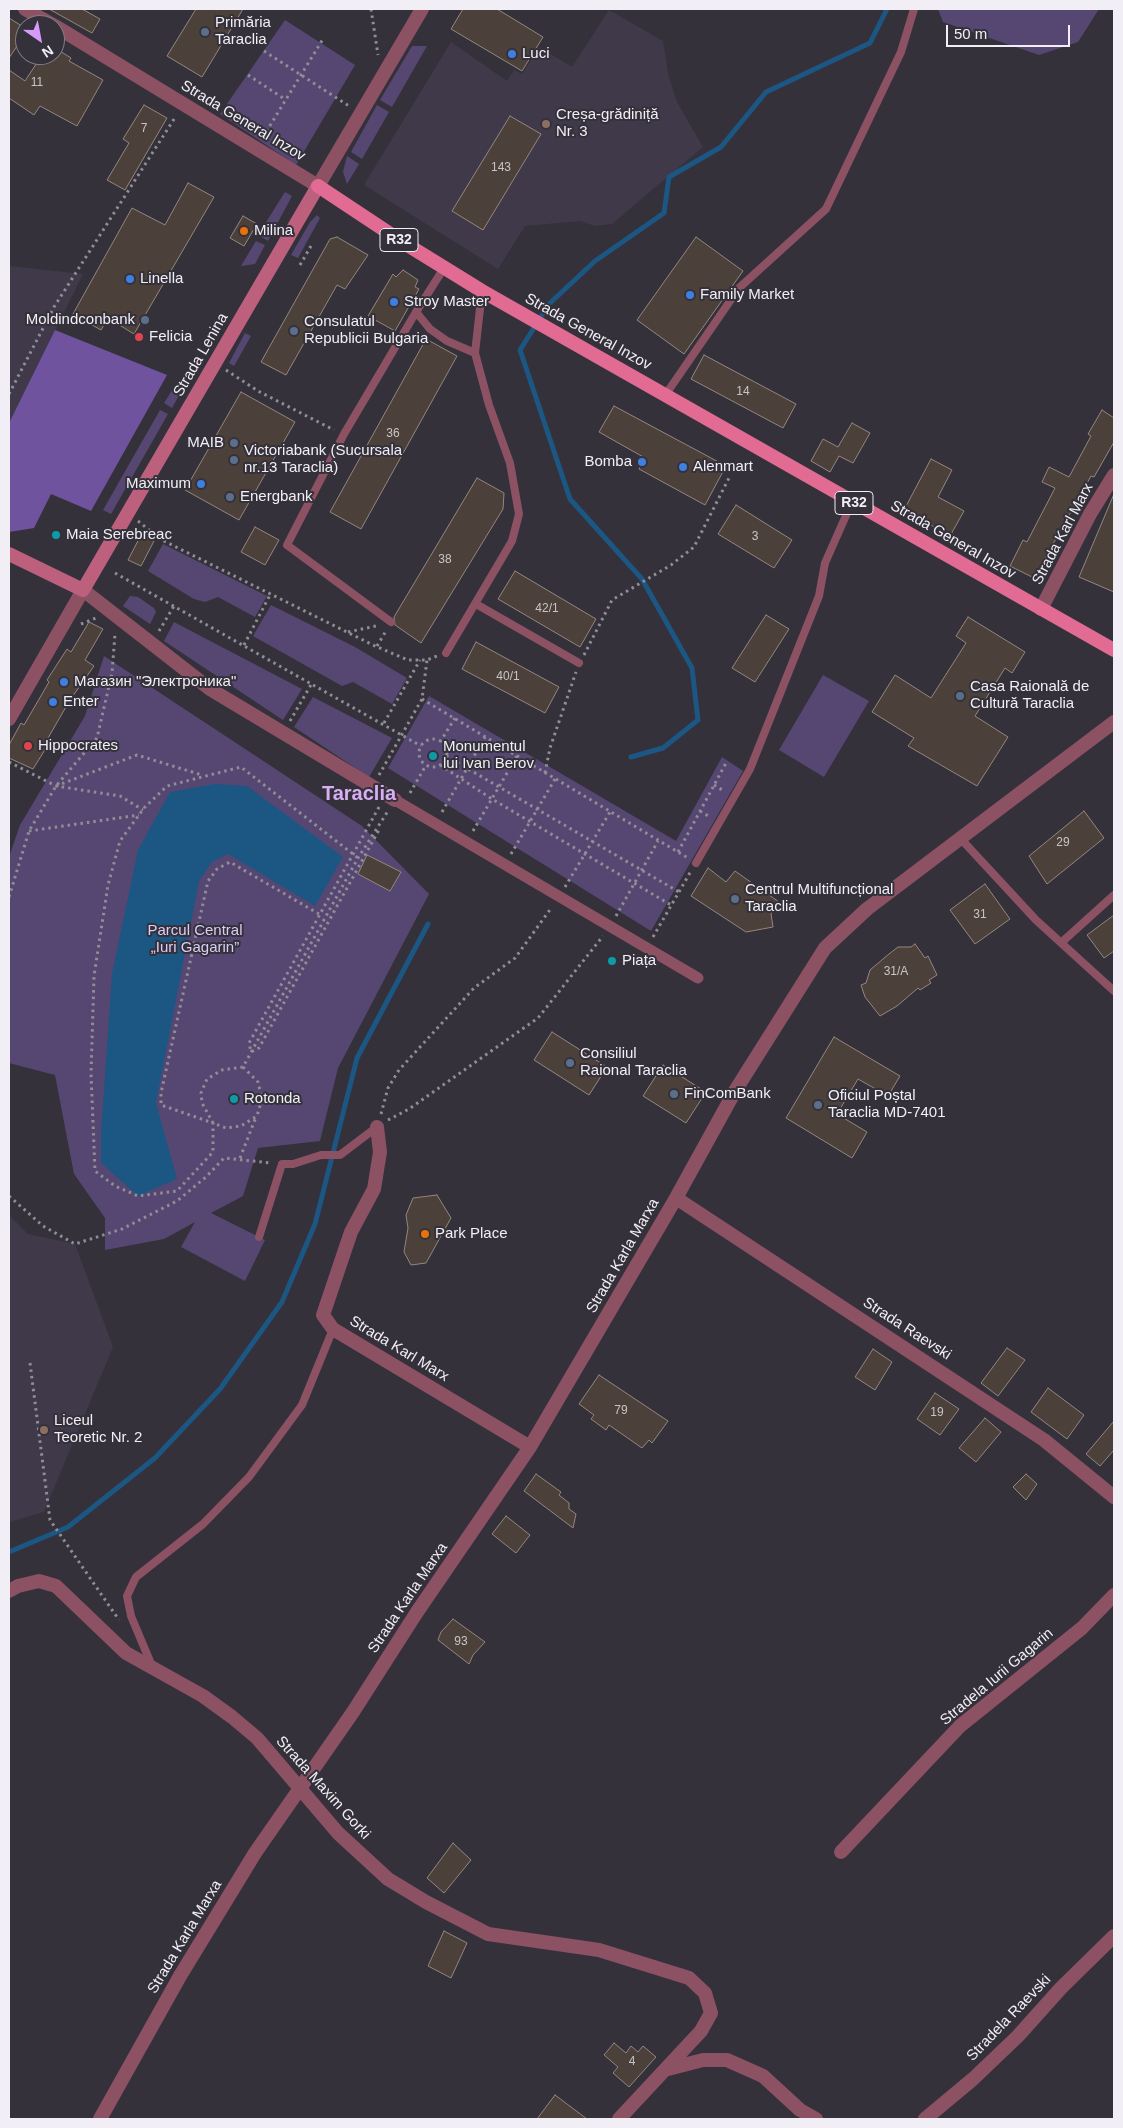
<!DOCTYPE html>
<meta charset="utf-8">
<style>
body{margin:0}
#map{position:relative;width:1123px;height:2128px;overflow:hidden;background:#34313b;font-family:Helvetica,sans-serif}
canvas{display:block}
.frame{position:absolute;inset:0;border:10px solid #f1eff5;pointer-events:none}
.north{position:absolute;left:15px;top:15px;width:50px;height:50px;box-sizing:border-box;background:#34313b;border:1px solid #807d85;border-radius:50%;rotate:147deg;font-size:14px;font-weight:700;line-height:20px;text-align:center;color:#f1eff5}
.north::after{content:'';display:block;margin:auto;width:18px;height:22px;background:#d69bfa;clip-path:polygon(50% 0,100% 100%,50% 72%,0 100%)}
.scale{position:absolute;left:946px;top:25px;width:124px;height:22px;box-sizing:border-box;border:2px solid #f1eff5;border-top:0;padding-left:6px;font-size:15px;line-height:18px;white-space:nowrap;color:#f1eff5;-webkit-text-stroke:4px #34313b;paint-order:stroke}
</style>
<div id="map">
<canvas width="1123" height="2128"></canvas>
<div class="frame"></div>
<div class="north">N</div>
<div class="scale">50 m</div>
</div>
<script>
const ctx = document.querySelector('canvas').getContext('2d');
ctx.lineJoin = 'round';
function fillPath(path, color) {
  ctx.fillStyle = color;
  ctx.fill(path, 'evenodd');
}
function shape(rows) {
  const path = new Path2D();
  for (const r of rows) {
    if (r.length === 3) {
      path.moveTo(r[0] + r[2], r[1]);
      path.arc(r[0], r[1], r[2], 0, 2 * Math.PI);
      continue;
    }
    path.moveTo(r[0], r[1]);
    for (let i = 2; i < r.length; i += 2) path.lineTo(r[i], r[i + 1]);
  }
  return path;
}
function strokePath(path, color, width, dash) {
  ctx.strokeStyle = color;
  ctx.lineWidth = width;
  ctx.lineCap = dash ? 'butt' : 'round';
  ctx.setLineDash(dash || []);
  ctx.stroke(path);
}
function drawText(font, color, halo, rows, align = 'center') {
  ctx.font = font + ' Helvetica,sans-serif';
  ctx.lineWidth = 4;
  ctx.setLineDash([]);
  ctx.textBaseline = 'middle';
  ctx.strokeStyle = halo;
  ctx.fillStyle = color;
  for (const [text, x, y, turn = 0] of rows) {
    ctx.save();
    ctx.translate(x, y);
    ctx.rotate((+turn || 0) * Math.PI / 180);
    ctx.textAlign = isNaN(turn) ? turn : align;
    if (halo) ctx.strokeText(text, 0, 0);
    ctx.fillText(text, 0, 0);
    ctx.restore();
  }
}
fillPath(shape([
 [609,10,663,41,668,74,677,102,703,147,612,224,595,226,580,221,525,226,498,269,364,185,451,42,507,81,514,70,522,74,539,47,572,67],
 [9,266,83,274,9,423],
 [9,1215,28,1234,75,1244,113,1347,44,1512,9,1522]
]), '#3f394a');
fillPath(shape([
 [938,9,1099,9,1078,42,1039,55,943,22],
 [285,20,355,65,296,165,220,114],
 [412,46,427,46,392,107,380,100],
 [377,105,389,112,362,159,351,152],
 [347,156,359,164,347,184,343,172],
 [285,192,292,196,268,241,258,235],
 [317,215,320,218,298,258,291,255,310,222],
 [256,241,265,245,255,264,241,266],
 [245,333,251,336,234,366,229,363],
 [174,387,182,390,172,408,164,403],
 [160,410,168,414,111,514,103,510],
 [163,544,267,596,255,617,218,597,205,602,194,599,148,571],
 [130,596,138,597,154,608,156,612,150,624,123,606],
 [271,605,355,647,407,678,392,704,353,682,342,686,253,636],
 [174,622,302,689,283,720,164,641],
 [104,656,362,826,429,894,338,1068,320,1141,258,1148,243,1196,211,1213,265,1240,245,1281,181,1247,195,1222,164,1239,105,1250,105,1218,74,1174,55,1075,9,1063,9,857,20,825,85,716],
 [823,675,869,701,824,777,779,750],
 [429,696,676,841,722,757,743,771,651,931,388,768],
 [313,697,392,738,369,777,294,727]
]), '#564772');
fillPath(shape([
 [55,330,167,375,91,511,51,494,34,528,9,532,9,423]
]), '#70539e');
fillPath(shape([
 [215,784,247,786,343,857,315,906,228,854,212,862,199,881,156,1103,177,1179,138,1196,101,1163,101,1133,112,974,138,850,170,792]
]), '#1c5683');
strokePath(shape([
 [631,757,663,748,698,720,692,668,642,579,570,499,520,350,549,304,595,261,664,213,669,177,721,147,766,92,870,43,887,9],
 [9,1552,68,1527,155,1458,220,1389,282,1302,315,1224,357,1058,428,924]
]), '#1c5683', 5);
const building = shape([
 [49,9,82,9,100,19,92,33,49,9],
 [196,9,243,9,202,77,167,56,196,9],
 [463,9,497,9,543,37,522,71,451,29,463,9],
 [9,18,25,28,25,34,9,58,9,18],
 [55,48,71,58,69,61,103,80,77,126,40,106,34,115,9,98,9,70,25,81,42,55,55,55,55,48],
 [144,105,167,118,125,190,107,180,129,143,123,139,144,105],
 [510,116,541,134,483,230,452,211,510,116],
 [188,183,214,197,134,334,108,318,101,330,73,314,132,208,165,225,188,183],
 [243,216,257,224,244,246,230,238,243,216],
 [337,237,368,255,345,289,337,285,286,375,261,362,330,239,337,237],
 [696,237,743,271,684,354,637,320,696,237],
 [403,270,418,280,415,287,419,289,395,331,368,316,393,274,396,277,403,270],
 [426,339,457,356,361,529,330,512,426,339],
 [704,355,796,404,783,428,691,379,704,355],
 [241,392,295,422,239,520,185,490,241,392],
 [614,406,726,466,705,505,639,469,645,458,599,432,614,406],
 [1102,410,1114,418,1114,442,1094,477,1091,476,1034,578,1010,566,1023,540,1027,542,1055,488,1042,482,1049,467,1069,477,1091,436,1088,434,1102,410],
 [852,423,870,433,853,463,839,456,830,472,811,461,823,439,838,447,852,423],
 [931,459,952,470,938,497,964,511,950,536,904,510,931,459],
 [477,478,504,493,503,509,421,643,395,625,394,617,477,478],
 [1114,494,1114,592,1079,577,1114,494],
 [736,505,792,540,774,568,718,534,736,505],
 [255,527,279,540,265,565,241,552,255,527],
 [141,535,154,541,141,566,128,560,141,535],
 [515,571,596,619,580,647,498,599,515,571],
 [766,615,789,629,755,682,732,668,766,615],
 [968,617,1025,652,1012,673,1005,668,975,716,1008,737,977,786,908,746,914,738,872,712,895,675,931,698,966,643,956,636,968,617],
 [89,622,103,629,85,660,94,666,70,700,48,738,51,740,33,769,9,758,9,745,21,723,24,725,49,682,47,680,67,649,71,652,89,622],
 [476,642,559,687,545,713,462,669,476,642],
 [1084,811,1104,838,1047,884,1029,856,1084,811],
 [367,855,401,872,390,891,358,874,367,855],
 [708,868,726,882,735,871,779,902,771,914,773,927,746,932,691,896,708,868],
 [985,884,1010,919,975,944,950,910,985,884],
 [1114,915,1114,951,1104,958,1087,935,1114,915],
 [915,944,925,958,928,956,937,975,929,980,931,983,920,990,918,988,897,1006,880,1016,865,997,861,985,866,983,870,970,889,954,898,947,911,947,915,944],
 [552,1032,607,1067,589,1095,534,1060,552,1032],
 [834,1037,900,1076,888,1096,858,1079,837,1114,867,1132,852,1158,786,1118,834,1037],
 [663,1065,706,1092,686,1123,643,1096,663,1065],
 [437,1195,451,1218,426,1263,411,1265,404,1252,408,1228,406,1215,413,1198,437,1195],
 [1007,1348,1025,1360,998,1396,981,1383,1007,1348],
 [873,1349,892,1362,875,1390,855,1377,873,1349],
 [599,1375,668,1421,652,1443,649,1440,642,1448,609,1425,606,1430,591,1419,594,1415,579,1404,599,1375],
 [1048,1388,1084,1415,1067,1439,1031,1412,1048,1388],
 [935,1393,959,1409,940,1435,917,1419,935,1393],
 [985,1418,1001,1432,976,1462,959,1448,985,1418],
 [1114,1421,1114,1450,1100,1466,1086,1454,1114,1421],
 [536,1474,561,1492,559,1495,569,1503,569,1509,576,1514,573,1528,524,1491,536,1474],
 [1026,1474,1037,1484,1026,1500,1013,1487,1026,1474],
 [506,1516,530,1535,516,1553,492,1534,506,1516],
 [453,1619,485,1642,473,1655,469,1664,438,1640,441,1632,453,1619],
 [453,1843,471,1860,444,1893,427,1878,453,1843],
 [444,1931,467,1943,451,1978,428,1966,444,1931],
 [614,2043,626,2053,631,2046,638,2052,643,2046,656,2057,629,2087,613,2073,618,2067,604,2055,614,2043],
 [555,2095,587,2119,537,2119,555,2095]
]);
fillPath(building, '#4c413a');
strokePath(building, '#93877f', 1);
strokePath(shape([
 [371,9,378,55],
 [264,51,349,106],
 [248,75,286,100],
 [263,137,323,39],
 [300,265,311,246],
 [226,370,258,391,334,430],
 [9,394,54,307,176,116],
 [138,521,160,539,375,646,408,660,427,660,437,656],
 [137,537,139,533],
 [115,573,421,746],
 [81,624,96,618],
 [159,631,174,606],
 [348,632,376,626],
 [244,645,271,593],
 [377,646,386,631],
 [584,655,612,600,671,565,694,547,730,476],
 [422,699,688,858],
 [290,721,312,683],
 [384,723,420,660],
 [433,753,14],
 [440,742,455,718],
 [446,756,679,892],
 [9,762,56,786,120,796,143,810],
 [440,765,492,799,671,905],
 [545,773,550,748,576,672],
 [379,775,422,699,427,660],
 [714,785,724,791],
 [56,786,137,755,202,775],
 [410,793,426,765],
 [379,807,249,1043,251,1052,259,1048,380,828],
 [700,811,710,817],
 [442,812,485,737],
 [29,831,139,815],
 [473,831,517,756],
 [678,852,726,763],
 [511,854,555,779],
 [565,887,610,812],
 [9,897,29,831,56,786,97,738,112,673,115,634],
 [319,914,230,862,217,869,208,881,161,1093,161,1105,213,1123,213,1152,177,1191,138,1196,115,1186,95,1171,91,1074,94,976,108,885,120,841,144,808,167,786,241,767,358,858],
 [616,916,658,841],
 [653,937,691,871],
 [243,1067,258,1082,262,1099,257,1116,241,1126,226,1128,213,1123,202,1103,201,1093,207,1079,222,1070,243,1067,358,858,388,811],
 [381,1114,388,1088,399,1070,474,988,515,958,552,907],
 [388,1120,409,1109,538,1018,603,936],
 [240,1158,256,1117],
 [9,1196,43,1226,75,1244,122,1229,177,1201,206,1177,224,1158,271,1163],
 [30,1363,50,1520,119,1620]
]), '#8f8d95', 3, [2.5, 4]);
strokePath(shape([
 [416,312,444,268],
 [666,394,739,288,826,209,901,52,914,9],
 [476,604,579,663],
 [391,622,287,545,344,434,416,312,430,329,447,341,475,353],
 [446,653,512,541,519,514,510,463,489,405,475,353,482,291],
 [961,839,1036,920,1114,991],
 [696,863,750,769,819,596,825,563,852,502],
 [1062,942,1114,895],
 [259,1237,282,1164,293,1164,321,1155,340,1155,377,1127],
 [152,1666,131,1616,127,1596,136,1577,203,1524,249,1477,302,1405,333,1329]
]), '#8c5163', 8);
strokePath(shape([
 [395,800,698,978]
]), '#8c5163', 11);
strokePath(shape([
 [25,9,53,25],
 [55,26,318,186],
 [83,590,210,689,395,800],
 [1041,609,1090,514,1114,475],
 [377,1127,380,1152,374,1189,351,1232,323,1315,333,1329,530,1447],
 [676,1198,1044,1440,1114,1497],
 [9,1591,18,1586,39,1581,56,1586,126,1653,203,1696,232,1717,257,1738,338,1833,388,1879,426,1902,488,1934,599,1950,689,1978,705,1993,711,2013,701,2031,619,2119],
 [841,1852,960,1726,1082,1628,1114,1595],
 [668,2069,703,2060,727,2060,763,2076,800,2110,816,2119],
 [100,2119,180,1976,255,1853,353,1712,417,1612,530,1447,676,1198,735,1091,825,948,867,909,1114,722],
 [925,2119,973,2079,1018,2036,1061,1988,1114,1936]
]), '#8c5163', 14);
strokePath(shape([
 [318,186,422,9],
 [9,719,83,590]
]), '#8c5163', 14);
strokePath(shape([
 [9,554,83,590,318,186]
]), '#bc607e', 14);
strokePath(shape([
 [318,186,401,241,482,291,1114,650]
]), '#e16b93', 14);
for (const [x, y, r, color] of [
 [205,32,5,"#5c6f8a"],
 [512,54,5,"#3f7fe0"],
 [546,124,5,"#8d6e63"],
 [244,231,5,"#e8710a"],
 [130,279,5,"#3f7fe0"],
 [690,295,5,"#3f7fe0"],
 [394,302,5,"#3f7fe0"],
 [145,320,5,"#5c6f8a"],
 [294,331,5,"#5c6f8a"],
 [139,337,5,"#e0444e"],
 [234,443,5,"#5c6f8a"],
 [234,460,5,"#5c6f8a"],
 [642,462,5,"#3f7fe0"],
 [683,467,5,"#3f7fe0"],
 [201,484,5,"#3f7fe0"],
 [230,497,5,"#5c6f8a"],
 [56,535,5,"#0f9aa8"],
 [64,682,5,"#3f7fe0"],
 [960,696,5,"#5c6f8a"],
 [53,702,5,"#3f7fe0"],
 [28,746,5,"#e0444e"],
 [433,756,5,"#0f9aa8"],
 [735,899,5,"#5c6f8a"],
 [612,961,5,"#0f9aa8"],
 [570,1063,5,"#5c6f8a"],
 [674,1094,5,"#5c6f8a"],
 [234,1099,5,"#0f9aa8"],
 [818,1105,5,"#5c6f8a"],
 [425,1234,5,"#e8710a"],
 [44,1430,5,"#8d6e63"]
]) {
  const dot = new Path2D();
  dot.arc(x, y, r, 0, 2 * Math.PI);
  ctx.fillStyle = color;
  ctx.fill(dot);
  strokePath(dot, '#34313b', 2);
}
drawText('12px', '#c8c4c6', null, [
 ["11",37,83],
 ["7",144,129],
 ["143",501,168],
 ["14",743,392],
 ["36",393,434],
 ["3",755,537],
 ["38",445,560],
 ["42/1",547,609],
 ["40/1",508,677],
 ["29",1063,843],
 ["31",980,915],
 ["31/A",896,972],
 ["79",621,1411],
 ["19",937,1413],
 ["93",461,1642],
 ["4",632,2062]
]);
for (const [x, y, w] of [
 [399,240,38],
 [854,503,38]
]) {
  const box = new Path2D();
  box.roundRect(x - w / 2, y - 11.5, w, 23, 4);
  ctx.fillStyle = '#34313b';
  ctx.fill(box);
  strokePath(box, '#f1eff5', 1);
}
drawText('bold 14px', '#f1eff5', null, [
 ["R32",399,240],
 ["R32",854,503]
]);
drawText('15px', '#f1eff5', '#34313b', [
 ["Primăria",215,23],
 ["Taraclia",215,40],
 ["Luci",522,54],
 ["Creșa-grădiniță",556,115],
 ["Nr. 3",556,132],
 ["Milina",254,231],
 ["Linella",140,279],
 ["Family Market",700,295],
 ["Stroy Master",404,302],
 ["Moldindconbank",135,320,"right"],
 ["Consulatul",304,322],
 ["Republicii Bulgaria",304,339],
 ["Felicia",149,337],
 ["MAIB",224,443,"right"],
 ["Victoriabank (Sucursala",244,451],
 ["nr.13 Taraclia)",244,468],
 ["Bomba",632,462,"right"],
 ["Alenmart",693,467],
 ["Maximum",191,484,"right"],
 ["Energbank",240,497],
 ["Maia Serebreac",66,535],
 ["Магазин \"Электроника\"",74,682],
 ["Casa Raională de",970,687],
 ["Cultură Taraclia",970,704],
 ["Enter",63,702],
 ["Hippocrates",38,746],
 ["Monumentul",443,747],
 ["lui Ivan Berov",443,764],
 ["Centrul Multifuncțional",745,890],
 ["Taraclia",745,907],
 ["Piața",622,961],
 ["Consiliul",580,1054],
 ["Raional Taraclia",580,1071],
 ["FinComBank",684,1094],
 ["Oficiul Poștal",828,1096],
 ["Taraclia MD-7401",828,1113],
 ["Rotonda",244,1099],
 ["Park Place",435,1234],
 ["Liceul",54,1421],
 ["Teoretic Nr. 2",54,1438]
], 'left');
drawText('15px', '#f1eff5', '#34313b', [
 ["Strada General Inzov",243,121,31],
 ["Strada General Inzov",588,332,29],
 ["Strada Lenina",201,355,-60],
 ["Strada Karl Marx",1063,534,-62],
 ["Strada General Inzov",953,540,30],
 ["Strada Karla Marxa",623,1256,-60],
 ["Strada Raevski",907,1329,33],
 ["Strada Karl Marx",399,1349,31],
 ["Strada Karla Marxa",408,1598,-56],
 ["Stradela Iurii Gagarin",997,1677,-40],
 ["Strada Maxim Gorki",323,1788,48],
 ["Strada Karla Marxa",185,1937,-59],
 ["Stradela Raevski",1009,2018,-46]
]);
drawText('15px', '#dbcdf7', '#34313b', [
 ["Parcul Central",195,931],
 ["„Iuri Gagarin”",195,948]
]);
drawText('bold 20px', '#d8b0f2', '#34313b', [
 ["Taraclia",359,794]
]);
</script>
